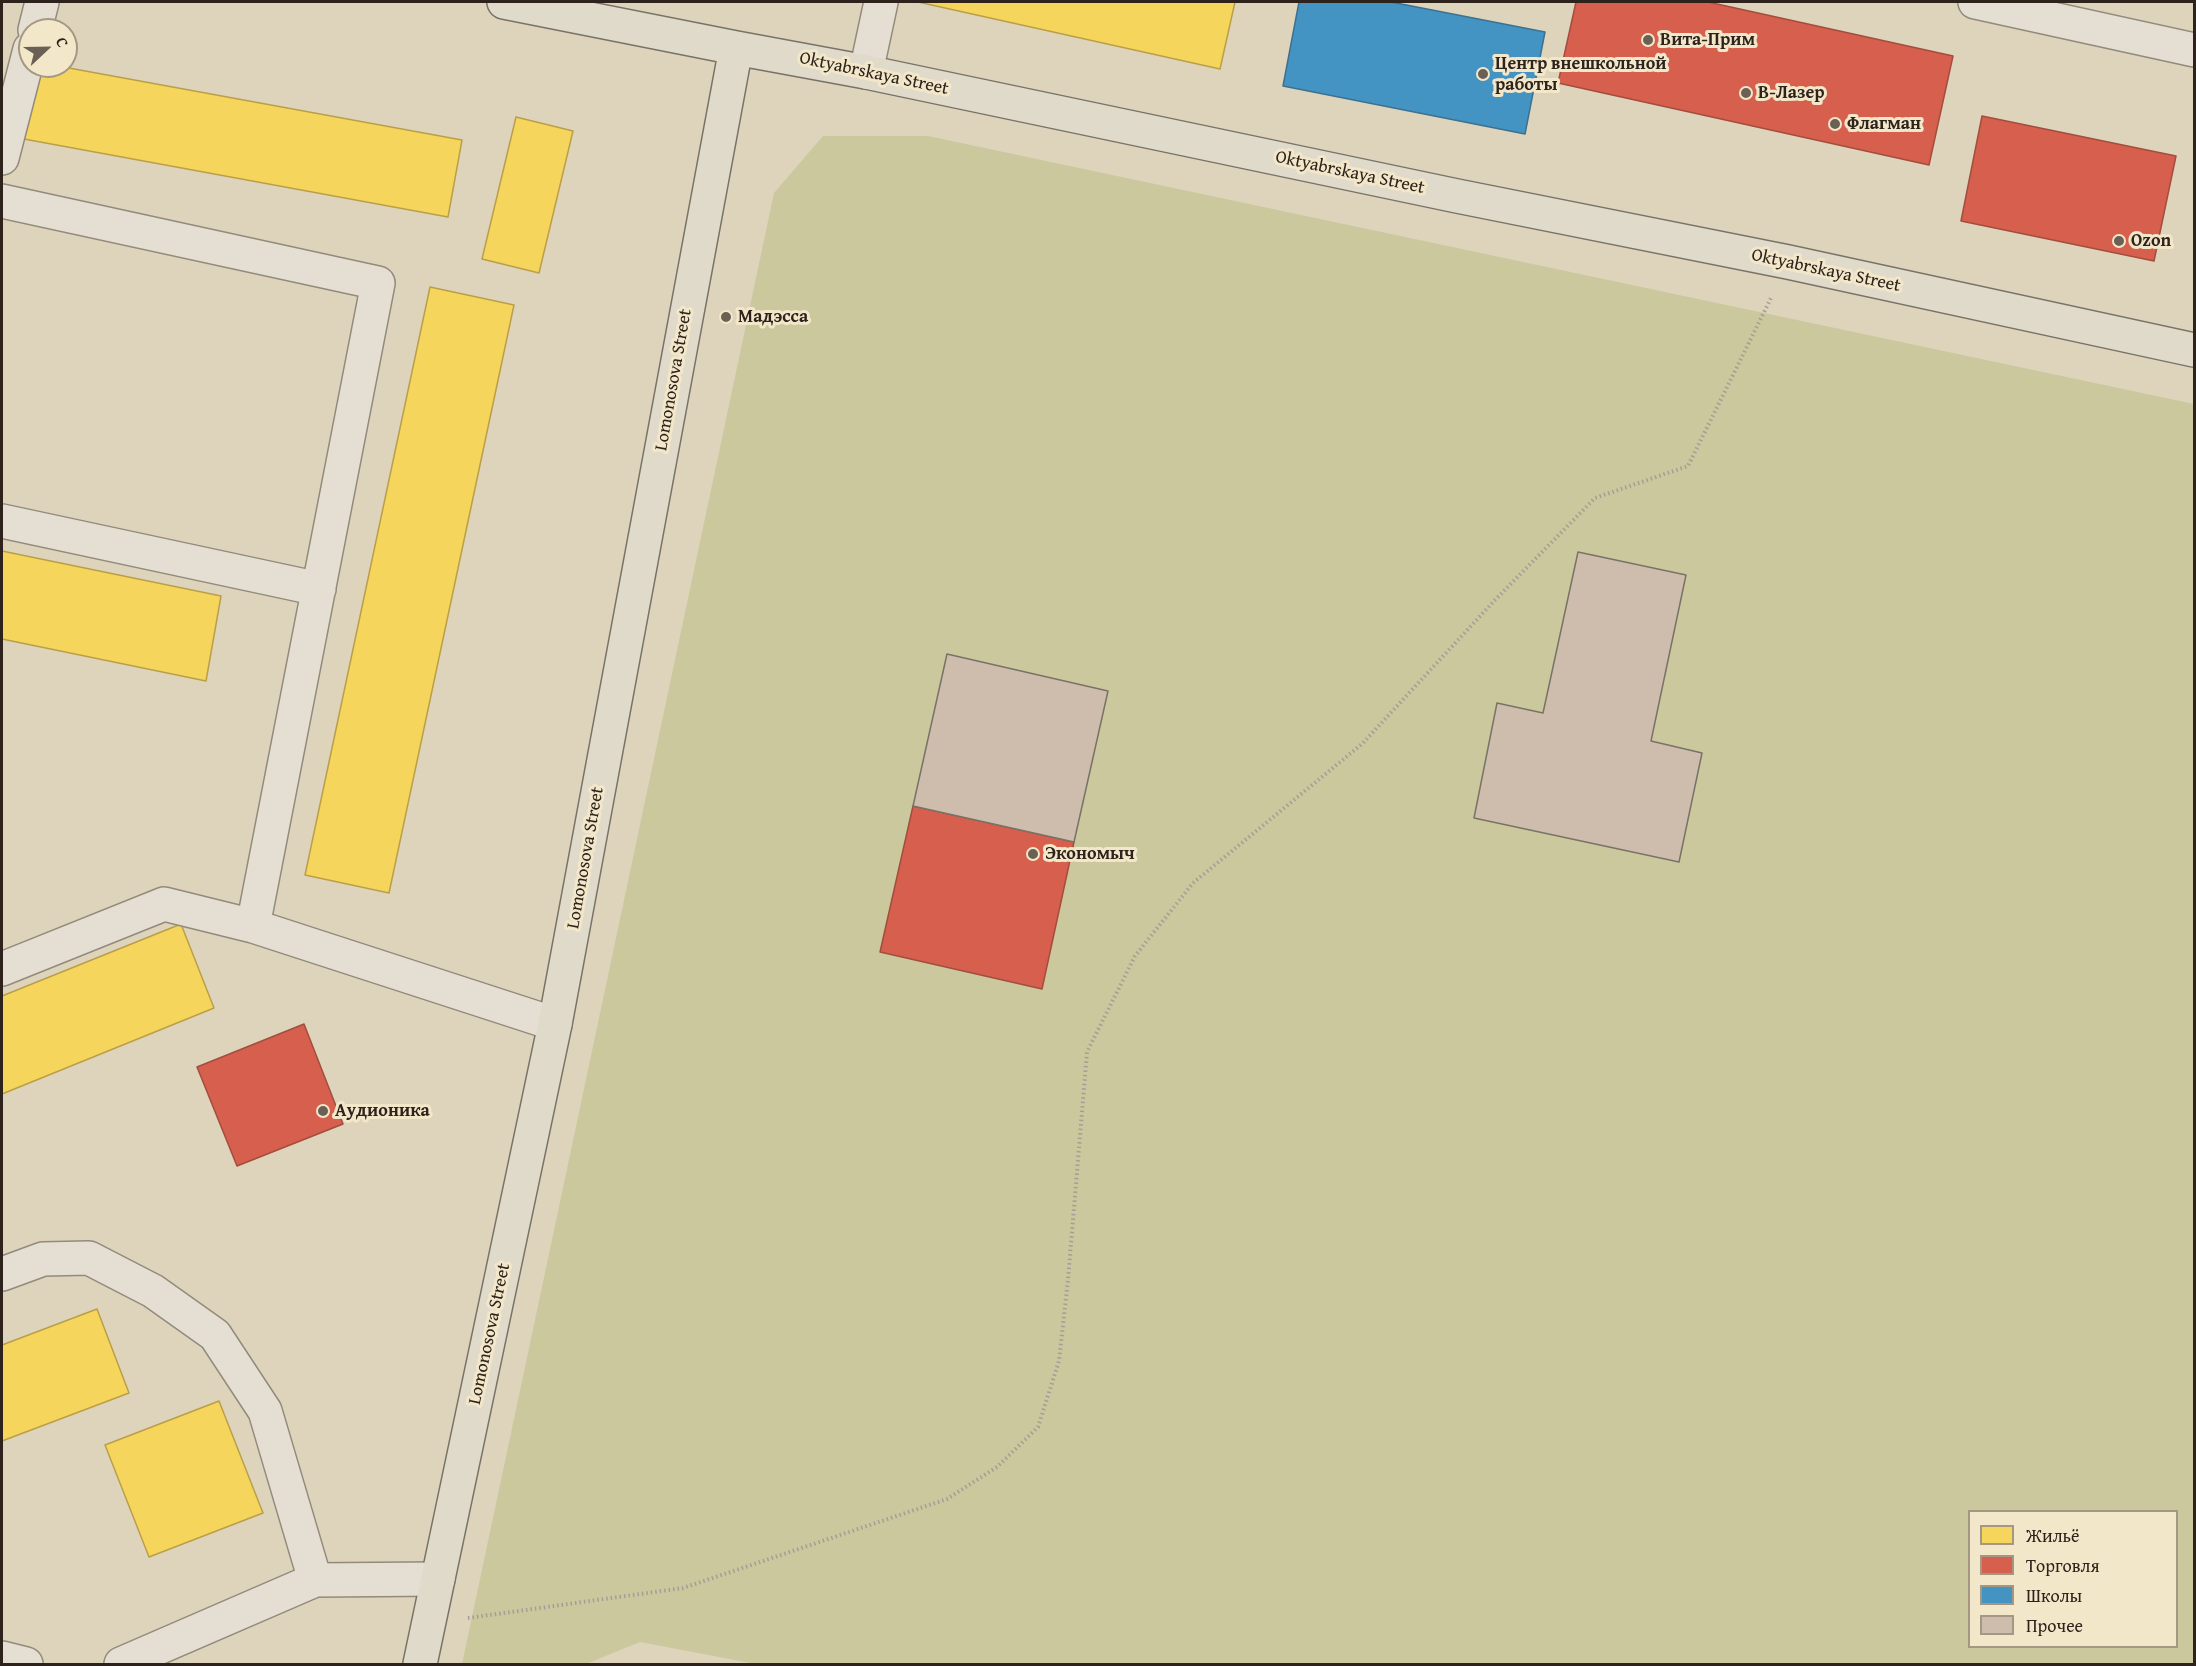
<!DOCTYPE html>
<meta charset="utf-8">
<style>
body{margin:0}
#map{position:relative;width:2196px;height:1666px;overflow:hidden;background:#ded4bb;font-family:"Gentium Book Plus",serif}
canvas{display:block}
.frame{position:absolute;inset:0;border:3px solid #2d221c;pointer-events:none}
.legend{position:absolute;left:1968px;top:1510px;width:210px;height:138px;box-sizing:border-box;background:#f3e7ca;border:2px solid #a49884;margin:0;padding:8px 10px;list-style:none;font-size:18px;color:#2d221c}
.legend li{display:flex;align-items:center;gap:12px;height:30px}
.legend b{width:30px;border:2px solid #a49884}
.north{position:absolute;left:18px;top:18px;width:60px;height:60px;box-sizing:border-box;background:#f3e7ca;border:2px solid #a49884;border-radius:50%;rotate:68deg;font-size:16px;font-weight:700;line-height:24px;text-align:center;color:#2d221c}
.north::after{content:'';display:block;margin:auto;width:21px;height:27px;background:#6b6054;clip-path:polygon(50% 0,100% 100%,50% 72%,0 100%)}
</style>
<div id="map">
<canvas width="2196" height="1666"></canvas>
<div class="frame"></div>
<ul class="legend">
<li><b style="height:16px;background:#f6d55c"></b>Жильё</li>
<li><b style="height:16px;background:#d6604d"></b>Торговля</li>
<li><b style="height:16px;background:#4393c3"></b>Школы</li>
<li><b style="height:16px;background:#cebdad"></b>Прочее</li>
</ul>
<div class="north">С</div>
</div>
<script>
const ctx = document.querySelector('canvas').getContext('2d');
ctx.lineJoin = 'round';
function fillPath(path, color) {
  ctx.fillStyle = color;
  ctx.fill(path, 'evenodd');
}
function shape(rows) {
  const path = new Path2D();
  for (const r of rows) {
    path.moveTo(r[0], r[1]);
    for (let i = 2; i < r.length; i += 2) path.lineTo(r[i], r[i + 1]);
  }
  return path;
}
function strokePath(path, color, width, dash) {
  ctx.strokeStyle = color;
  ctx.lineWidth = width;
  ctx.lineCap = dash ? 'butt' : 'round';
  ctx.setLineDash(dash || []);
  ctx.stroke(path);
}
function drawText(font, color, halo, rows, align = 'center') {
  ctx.font = font + ' "Gentium Book Plus",serif';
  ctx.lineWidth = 6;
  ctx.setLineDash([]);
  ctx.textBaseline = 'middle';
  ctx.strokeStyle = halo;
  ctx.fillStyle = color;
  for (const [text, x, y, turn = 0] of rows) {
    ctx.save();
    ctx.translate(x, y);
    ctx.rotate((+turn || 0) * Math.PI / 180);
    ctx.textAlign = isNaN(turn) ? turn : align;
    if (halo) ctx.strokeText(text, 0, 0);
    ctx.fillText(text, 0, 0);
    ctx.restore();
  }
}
fillPath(shape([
 [823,136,928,136,2194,404,2194,1664,756,1664,640,1642,586,1664,462,1664,774,193],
 [1970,1512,2176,1512,2176,1646,1970,1646]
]), '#cbc89e');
const homes = shape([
 [918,2,1235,2,1220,69,918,2],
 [37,66,58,66,462,140,448,217,24,139,37,66],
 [516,117,573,131,539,273,482,259,516,117],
 [430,287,514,305,389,893,305,875,430,287],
 [2,551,221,596,206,681,2,639,2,551],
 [181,924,214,1008,2,1094,2,996,181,924],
 [97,1309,129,1393,2,1441,2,1345,97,1309],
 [219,1401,263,1513,149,1557,105,1445,219,1401]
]);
fillPath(homes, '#f6d55c');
strokePath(homes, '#ba9f49', 1.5);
const shops = shape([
 [1576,2,1708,2,1953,56,1929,165,1558,83,1576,2],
 [1982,116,2176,156,2154,261,1961,221,1982,116],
 [913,806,1074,842,1042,989,880,952,913,806],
 [304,1024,343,1124,237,1166,197,1067,304,1024]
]);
fillPath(shops, '#d6604d');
strokePath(shops, '#a34d3e', 1.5);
const schools = shape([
 [1299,2,1391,2,1545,32,1525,134,1283,86,1299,2]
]);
fillPath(schools, '#4393c3');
strokePath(schools, '#3c7191', 1.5);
const building = shape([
 [1578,552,1686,575,1651,741,1702,753,1679,862,1474,818,1497,703,1543,713,1578,552],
 [947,654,1108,691,1074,842,913,806,947,654]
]);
fillPath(building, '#cebdad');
strokePath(building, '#797367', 1.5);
const minor = shape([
 [1975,2,2194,50],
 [35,30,42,2],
 [866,72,881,2],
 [2,158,30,49],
 [2,201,378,283,253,926],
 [2,521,319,589],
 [2,969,164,904,253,926,555,1024],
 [2,1274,43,1259,89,1258,153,1291,215,1335,265,1411,315,1580],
 [2,1658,26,1664],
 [121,1664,315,1580,438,1579]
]);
const major = shape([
 [504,2,736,48,866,72,1457,196,1788,262,2194,350],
 [420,1664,555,1024,736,48]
]);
strokePath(minor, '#928b7c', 36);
strokePath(major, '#797367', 36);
strokePath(shape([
 [468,1618,683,1588,947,1499,997,1467,1038,1427,1059,1361,1068,1280,1087,1052,1135,956,1193,883,1362,744,1494,601,1595,498,1688,466,1771,298]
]), '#a49e95', 4, [1.5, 3]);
strokePath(minor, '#e5dfd3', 33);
strokePath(major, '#e0dacb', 33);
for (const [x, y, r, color] of [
 [1648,40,6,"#6b6054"],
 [1483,74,6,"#6b6054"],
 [1746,93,6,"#6b6054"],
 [1835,124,6,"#6b6054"],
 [2119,241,6,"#6b6054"],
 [726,317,6,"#6b6054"],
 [1033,854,6,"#6b6054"],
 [323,1111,6,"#6b6054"]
]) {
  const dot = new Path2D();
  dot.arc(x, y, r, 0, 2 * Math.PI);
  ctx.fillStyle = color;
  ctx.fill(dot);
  strokePath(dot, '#f3e7ca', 2);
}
drawText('bold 18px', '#2d221c', '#f3e7ca', [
 ["Вита-Прим",1660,40],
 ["Центр внешкольной",1495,64],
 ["работы",1495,85],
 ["В-Лазер",1758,93],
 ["Флагман",1847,124],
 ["Ozon",2131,241],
 ["Мадэсса",738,317],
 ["Экономыч",1045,854],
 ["Аудионика",335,1111]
], 'left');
drawText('18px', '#2d221c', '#f3e7ca', [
 ["Oktyabrskaya Street",874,74,12],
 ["Oktyabrskaya Street",1350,173,12],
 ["Oktyabrskaya Street",1826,271,12],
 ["Lomonosova Street",674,380,-80],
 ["Lomonosova Street",586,858,-80],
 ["Lomonosova Street",490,1334,-78]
]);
</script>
